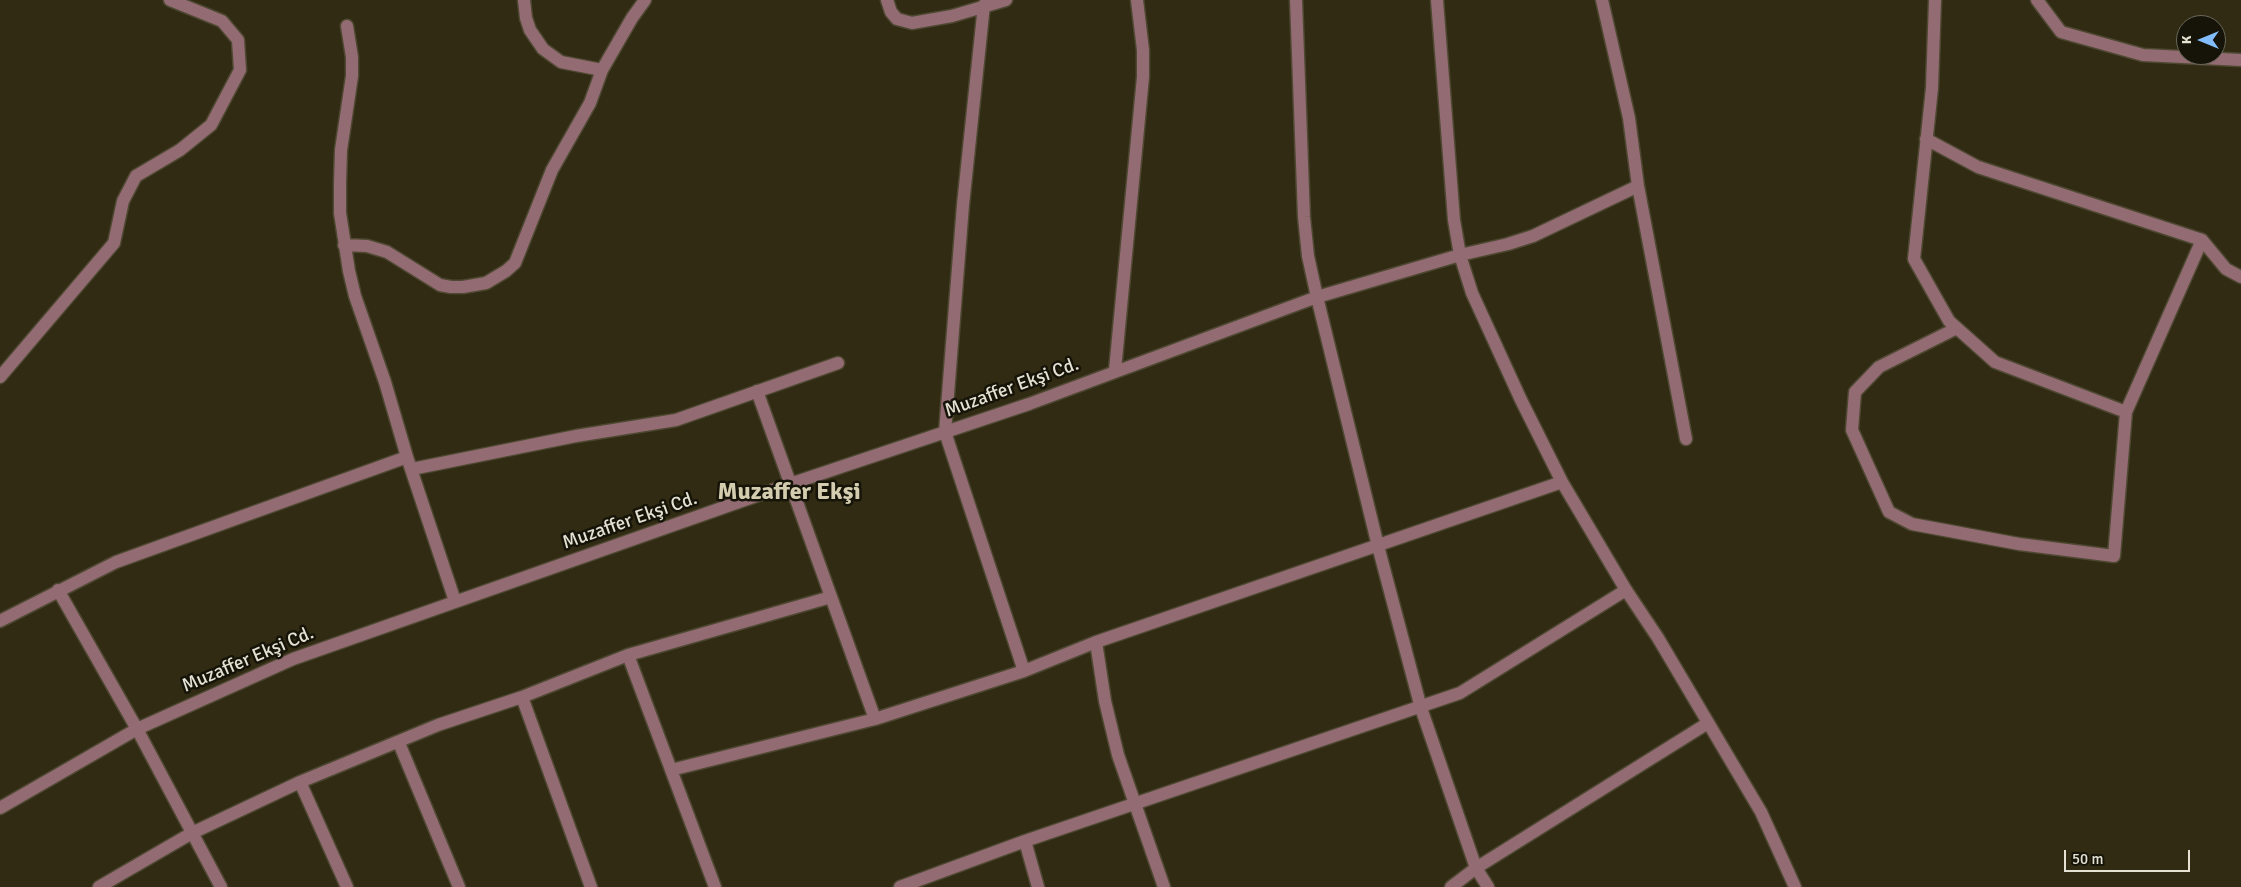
<!DOCTYPE html>
<meta charset="utf-8">
<style>
body{margin:0}
#map{position:relative;width:2241px;height:887px;overflow:hidden;background:#312b13;font-family:Signika,sans-serif}
canvas{display:block}
.north{position:absolute;left:2176px;top:15px;width:50px;height:50px;box-sizing:border-box;background:#161409;border:1px solid #69665a;border-radius:50%;rotate:270deg;font-size:14px;font-weight:700;line-height:20px;text-align:center;color:#e5e2d3}
.north::after{content:'';display:block;margin:auto;width:18px;height:22px;background:#82bcfa;clip-path:polygon(50% 0,100% 100%,50% 72%,0 100%)}
.scale{position:absolute;left:2064px;top:850px;width:126px;height:22px;box-sizing:border-box;border:2px solid #e5e2d3;border-top:0;padding-left:6px;font-size:15px;line-height:18px;white-space:nowrap;color:#e5e2d3;-webkit-text-stroke:4px #161409;paint-order:stroke}
</style>
<div id="map">
<canvas width="2241" height="887"></canvas>
<div class="north">K</div>
<div class="scale">50 m</div>
</div>
<script>
const ctx = document.querySelector('canvas').getContext('2d');
ctx.lineJoin = 'round';
function shape(rows) {
  const path = new Path2D();
  for (const r of rows) {
    path.moveTo(r[0], r[1]);
    for (let i = 2; i < r.length; i += 2) path.lineTo(r[i], r[i + 1]);
  }
  return path;
}
function strokePath(path, color, width, dash) {
  ctx.strokeStyle = color;
  ctx.lineWidth = width;
  ctx.lineCap = dash ? 'butt' : 'round';
  ctx.setLineDash(dash || []);
  ctx.stroke(path);
}
function drawText(font, color, halo, rows, align = 'center') {
  ctx.font = font + ' Signika,sans-serif';
  ctx.lineWidth = 5;
  ctx.setLineDash([]);
  ctx.textBaseline = 'middle';
  ctx.strokeStyle = halo;
  ctx.fillStyle = color;
  for (const [text, x, y, turn = 0] of rows) {
    ctx.save();
    ctx.translate(x, y);
    ctx.rotate((+turn || 0) * Math.PI / 180);
    ctx.textAlign = isNaN(turn) ? turn : align;
    if (halo) ctx.strokeText(text, 0, 0);
    ctx.fillText(text, 0, 0);
    ctx.restore();
  }
}
const minor = shape([
 [524,0,526,18,530,30,543,49,561,62,602,70],
 [887,0,891,12,897,19,912,23,952,16,1006,0],
 [1296,0,1304,217,1308,256,1317,297,1378,546,1421,708,1476,868,1488,887],
 [1437,0,1454,220,1460,255,1472,293,1521,400,1562,482,1626,590,1658,638,1761,812,1795,887],
 [1602,0,1629,118,1638,186,1686,439],
 [1935,0,1932,88,1914,259,1949,321,1995,362,2126,412],
 [2037,0,2061,32,2143,55,2241,60],
 [984,5,963,205,945,432,1024,671],
 [347,26,352,57,352,76,341,150,340,183,340,213,349,271,355,296,385,382,407,457,455,601],
 [1926,139,1978,167,2202,240,2226,269,2241,277],
 [344,245,367,246,387,252,440,285,451,287,463,287,486,283,506,271,515,263,552,170,590,103,602,70,632,18,645,0],
 [1957,328,1879,367,1855,392,1852,430,1889,512,1912,524,2019,544,2114,556,2126,412,2202,240],
 [1115,370,1143,77,1143,50,1137,0],
 [0,377,114,243,123,201,136,176,180,150,211,125,240,70,238,40,222,21,170,0],
 [757,391,875,719],
 [412,469,576,436,676,420,838,363],
 [58,590,137,729,221,887],
 [0,621,116,562,407,457],
 [1096,642,1105,701,1118,755,1164,887],
 [628,655,715,887],
 [522,697,591,887],
 [399,743,459,887],
 [671,770,875,719,1024,671,1096,642,1562,482],
 [300,782,347,887],
 [0,808,137,729,293,659,790,484,1029,404,1317,297,1460,255,1508,244,1533,236,1638,186],
 [1025,841,1038,887],
 [99,887,192,833,300,782,438,725,522,697,628,655,831,597],
 [900,887,1025,841,1460,693,1626,590],
 [1451,887,1476,868,1708,723]
]);
strokePath(minor, '#4e4832', 15);
strokePath(minor, '#936b72', 12);
drawText('19px', '#e5e2d3', '#161409', [
 ["Muzaffer Ekşi Cd.",1012,388,-20],
 ["Muzaffer Ekşi Cd.",630,521,-19],
 ["Muzaffer Ekşi Cd.",248,660,-23]
]);
drawText('bold 24px', '#d3ccaf', '#161409', [
 ["Muzaffer Ekşi",789,493]
]);
</script>
